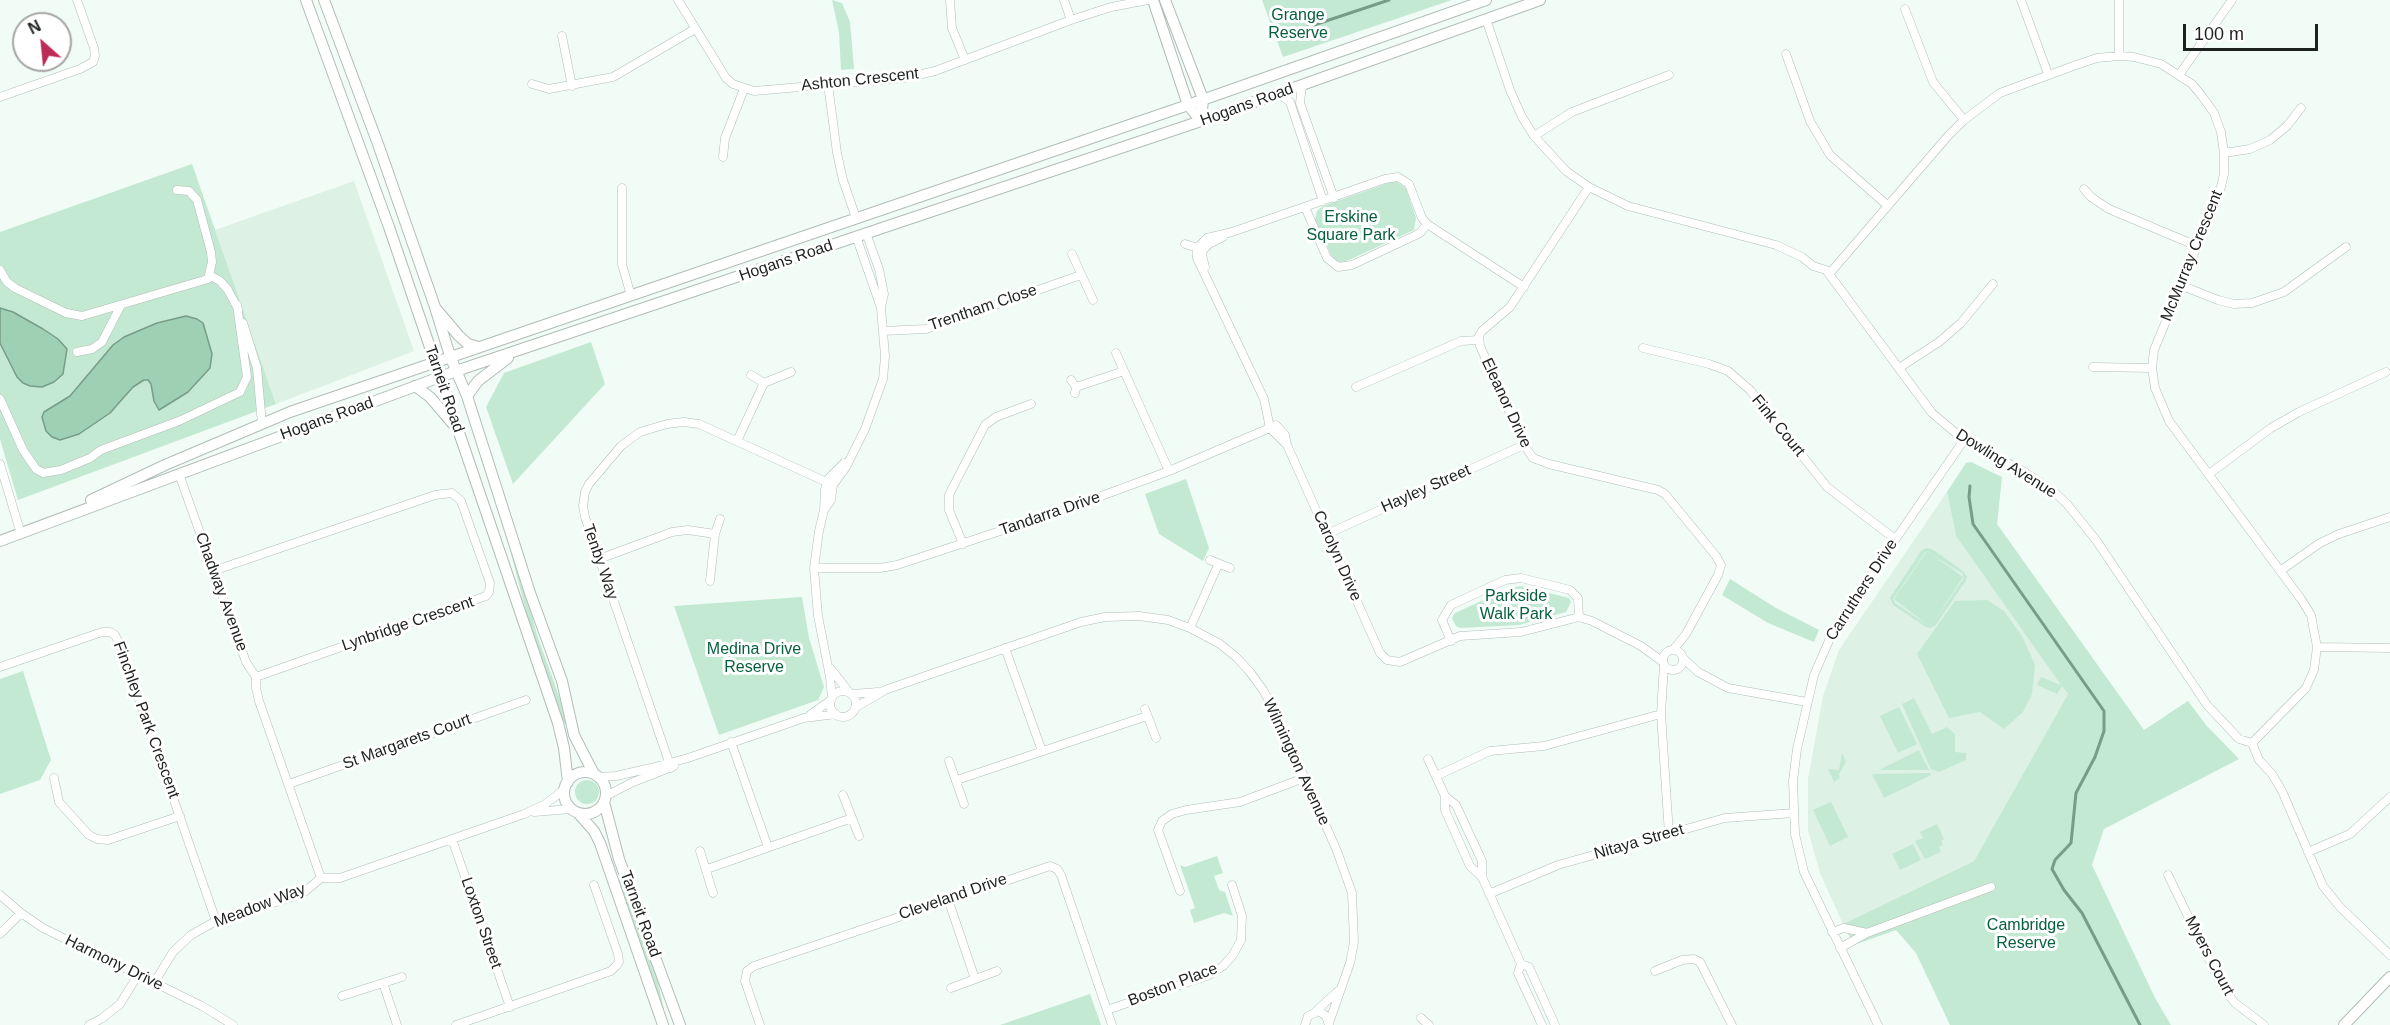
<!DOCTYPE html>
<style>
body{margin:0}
#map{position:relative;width:2390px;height:1025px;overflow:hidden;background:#f0fcf5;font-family:Helvetica,sans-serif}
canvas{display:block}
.north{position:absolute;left:12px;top:12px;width:60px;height:60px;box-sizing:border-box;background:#fff;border:2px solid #a5a6a5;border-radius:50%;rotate:333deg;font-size:16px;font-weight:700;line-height:24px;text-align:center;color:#1d211f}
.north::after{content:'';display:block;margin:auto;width:21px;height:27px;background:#bb2b55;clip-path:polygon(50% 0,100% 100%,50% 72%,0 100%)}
.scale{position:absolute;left:2183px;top:24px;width:135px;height:27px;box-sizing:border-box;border:3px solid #1d211f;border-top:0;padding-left:8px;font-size:18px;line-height:21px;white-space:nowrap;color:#1d211f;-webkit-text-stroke:4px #fff;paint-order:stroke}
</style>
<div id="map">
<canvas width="2390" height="1025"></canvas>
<div class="north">N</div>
<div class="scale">100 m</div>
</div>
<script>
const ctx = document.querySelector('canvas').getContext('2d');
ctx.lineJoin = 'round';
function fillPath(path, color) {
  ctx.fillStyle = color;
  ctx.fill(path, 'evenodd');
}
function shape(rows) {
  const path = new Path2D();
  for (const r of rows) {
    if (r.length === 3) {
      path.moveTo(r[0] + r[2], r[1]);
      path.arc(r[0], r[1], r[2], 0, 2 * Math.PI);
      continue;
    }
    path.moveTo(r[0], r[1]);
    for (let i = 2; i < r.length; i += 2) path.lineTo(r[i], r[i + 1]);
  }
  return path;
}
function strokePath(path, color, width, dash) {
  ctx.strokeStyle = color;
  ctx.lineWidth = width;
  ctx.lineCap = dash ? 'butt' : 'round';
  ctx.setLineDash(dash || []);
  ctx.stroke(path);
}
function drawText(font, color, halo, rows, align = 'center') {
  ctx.font = font + ' Helvetica,sans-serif';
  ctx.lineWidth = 6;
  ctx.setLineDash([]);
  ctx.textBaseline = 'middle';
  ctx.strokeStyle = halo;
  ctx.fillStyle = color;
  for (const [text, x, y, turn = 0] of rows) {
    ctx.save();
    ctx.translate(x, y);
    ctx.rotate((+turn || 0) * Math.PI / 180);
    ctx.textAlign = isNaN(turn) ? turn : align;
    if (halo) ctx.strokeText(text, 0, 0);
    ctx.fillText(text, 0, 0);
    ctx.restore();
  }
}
fillPath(shape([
 [354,181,414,351,276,404,215,230],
 [1947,492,1956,536,2068,694,1974,861,1843,924,1820,873,1808,830,1808,779,1823,696,1839,650]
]), '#ddf1e5');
fillPath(shape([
 [832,0,842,3,850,22,854,69,841,70,839,32],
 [1262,0,1452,0,1283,57],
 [192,164,276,404,18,500,0,439,0,232],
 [1391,182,1397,182,1406,188,1416,218,1414,230,1349,260,1342,262,1335,261,1331,255,1315,220,1317,211,1323,206],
 [591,342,605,384,513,484,486,407,504,373],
 [1971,462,2002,477,1997,524,2144,730,2188,701,2206,725,2239,759,2104,829,2092,865,2155,998,2171,1025,1950,1025,1916,953,1896,930,1854,945,1843,924,1974,861,2068,694,2062,686,2057,694,2037,685,2041,677,2061,685,1956,536,1947,492,1966,463],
 [1186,479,1209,548,1203,561,1159,534,1145,494],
 [506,534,523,580,537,635,560,699,566,723,563,723,530,627],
 [1926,548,1932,549,1964,572,1967,577,1965,582,1935,626,1930,628,1926,627,1893,605,1890,598,1921,551],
 [1926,551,1962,573,1964,578,1931,626,1963,577,1927,551,1894,599,1929,626,1895,603,1893,599],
 [1730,579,1776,608,1819,630,1814,642,1768,623,1722,595],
 [1521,586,1569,598,1571,602,1566,612,1519,625,1460,628,1456,626,1452,618,1455,613,1510,588],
 [802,597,809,638,824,687,818,700,719,735,674,606],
 [1987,600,2004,611,2022,636,2035,665,2032,694,2023,712,2004,729,1980,712,1949,718,1917,654,1955,601],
 [23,671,51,760,40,780,0,794,0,679],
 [1914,698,1932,734,1947,727,1955,734,1955,752,1966,753,1966,760,1939,772,1931,769,1902,704],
 [1899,707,1917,744,1898,753,1880,716],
 [1919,750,1929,770,1879,770],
 [1842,753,1846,762,1839,774,1840,778,1834,782,1828,769,1839,770],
 [1930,773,1931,775,1884,798,1872,774],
 [587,792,12],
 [1831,802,1848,837,1830,846,1813,810],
 [1937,824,1944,839,1941,841,1943,845,1939,847,1941,852,1925,859,1915,841,1923,838,1920,832],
 [1913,844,1921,860,1900,870,1892,854],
 [1217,856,1223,873,1214,876,1219,890,1225,892,1233,916,1224,913,1194,923,1190,910,1195,908,1180,865,1185,867],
 [619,879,635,913,656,972,664,1010,660,1010,615,880],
 [1090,994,1101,1025,1000,1025]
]), '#c3e9d3');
const water = shape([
 [0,308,13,312,43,329,58,339,67,349,63,374,54,382,42,387,30,386,23,383,17,377,0,343,0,308],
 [186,316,197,319,203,323,212,354,210,368,188,392,159,410,154,401,151,384,148,380,144,380,133,387,110,413,79,434,60,440,52,437,46,431,42,417,44,412,70,396,113,345,124,337,157,323,186,316]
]);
fillPath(water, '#9ed1b4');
strokePath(water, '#779c87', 1.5);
strokePath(shape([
 [1296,31,1389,0],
 [1970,486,1969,497,1973,524,2104,711,2104,731,2095,757,2076,793,2071,843,2055,860,2052,869,2064,890,2082,913,2140,1025]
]), '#779c87', 3);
const street = shape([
 [678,0,726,78,733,84,754,91,905,78,935,71,1071,20,1111,7,1148,0],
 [950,0,952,28,965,60],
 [1064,0,1071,20],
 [2021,0,2048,74],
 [1905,9,1933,82,1964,120],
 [1486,19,1510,90,1522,117,1534,136,1566,171,1589,187,1628,206,1776,245,1802,257,1813,266,1826,270,1932,413,1964,440,2023,471,2053,491,2067,504,2096,540,2207,705,2239,739,2252,743,2259,760,2272,774,2282,791,2323,886,2340,907,2390,955],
 [562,36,572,86],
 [1786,54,1810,121,1830,155,1887,205],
 [2119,56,2119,0],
 [2179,75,2232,0],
 [532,84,549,89,613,77,695,29],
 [828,84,837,153,843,180,856,218],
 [1302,85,1300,103,1334,198],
 [1278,93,1290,102,1323,201],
 [0,97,80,69,93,62,95,56,94,48,77,0],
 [1534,136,1572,112,1669,75],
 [2224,153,2250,149,2270,140,2287,126,2301,108],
 [723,157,725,138,744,89],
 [1589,187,1510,307,1482,331,1479,336,1480,346,1524,445,1533,458,1549,464,1658,490,1665,494,1716,556,1721,565,1718,575,1686,634,1673,650],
 [622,188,622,264,631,296],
 [2084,189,2091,197,2109,209,2197,246],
 [1305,207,1327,258,1338,267,1352,265,1414,236,1420,233,1427,224],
 [866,233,879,269,884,294,881,307],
 [1185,244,1201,249],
 [1072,254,1093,300],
 [1205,267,1202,255,1203,250,1209,244,1223,237],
 [0,270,7,282,15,288,66,313,82,316,208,279,212,262,211,252,197,200,189,191,177,190],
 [1830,273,1948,136,1964,120,2000,93,2076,65,2097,58,2119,56,2134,57,2161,64,2192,84,2202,96,2214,113,2221,132,2224,153,2224,174,2220,191,2154,350,2152,368,2155,388,2169,421,2301,599,2311,615,2317,647,2314,670,2306,688,2252,743],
 [211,276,220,281,228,290,238,309],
 [2180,285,2218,300,2234,304,2252,303,2284,292,2346,247],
 [243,323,257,368,262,424],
 [883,331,926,329,1081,275],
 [1643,348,1709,364,1728,371,1750,390,1827,487,1895,539],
 [77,352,92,349,102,342,121,305],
 [1116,353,1169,471],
 [2093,367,2152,368],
 [1899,368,1939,342,1961,323,1993,284],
 [751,375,764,383],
 [1071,380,1076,387,1075,393],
 [1076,387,1124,371],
 [1356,387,1461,341,1479,340],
 [0,399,23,450,36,469,43,473,61,470,90,458,101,450,179,421,240,392,247,377,237,305],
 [1276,425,1285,435,1287,445,1380,653,1387,660,1400,662,1460,636,1521,632,1579,617,1592,621,1641,646,1663,662],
 [737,441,764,383,791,372],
 [1287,445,1270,428,1264,399,1197,258,1197,248,1207,238,1232,232,1385,179,1398,177,1409,184,1422,218,1427,224,1524,287],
 [0,464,21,534],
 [179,474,246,662,256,677,256,688,259,701,321,878],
 [2209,474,2271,428,2299,412,2386,372],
 [824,510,831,500,833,485,846,467,865,429,883,379,885,356,881,308,856,236],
 [1327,534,1524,445],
 [963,544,949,510,949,495,953,487,985,425,996,417,1031,404],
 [599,559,672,532,688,530,715,534],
 [1210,560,1230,568],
 [814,568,880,568,897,565,1058,512,1169,471,1272,427],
 [213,571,435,495,452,493,461,501,490,583,489,592,486,596,256,677],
 [2280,571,2320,543,2339,534,2390,517],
 [710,581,715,534,720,519],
 [1190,628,1218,565],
 [1451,641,1442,620,1451,605,1505,580,1521,578,1570,590,1578,598,1579,617],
 [2317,647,2390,648],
 [1005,648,1042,751],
 [1673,660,10],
 [1683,658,1698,672,1728,688,1807,702],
 [1664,664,1661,714,1669,834],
 [0,667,102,632,110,632,115,635,120,645,216,921],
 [831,669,849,692],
 [843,704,13],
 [852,694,878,692],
 [832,698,830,677,818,616,814,568,819,531,824,510,825,489,829,478,844,463],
 [855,708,885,690,1081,622,1105,617,1139,616,1168,620,1190,628,1220,644,1236,657,1250,672,1263,690,1275,711,1337,851,1352,893,1354,942,1350,963,1329,1023],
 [1145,709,1156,738],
 [810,715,831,700],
 [731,742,768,847],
 [1428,759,1445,796,1445,810,1470,866,1482,877],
 [949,761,964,804],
 [671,768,585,517,583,506,585,492,589,484,621,446,640,432,667,424,684,422,699,424,833,485],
 [1436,776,1490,751,1544,746,1661,714],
 [599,777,616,776,651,768,688,758,804,718,836,714],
 [54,778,59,802,89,835,97,839,108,840,180,816],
 [957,780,1147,716],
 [289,784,526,700],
 [843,795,859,836],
 [606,796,631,783,674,766],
 [1445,796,1456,805,1482,861,1482,877,1521,964,1518,973,1542,1025],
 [534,812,571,809],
 [452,839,510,1007],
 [700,851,713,893],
 [2308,852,2350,834,2390,797],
 [707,869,852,818],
 [2168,875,2223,988,2235,1003,2264,1025],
 [1180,891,1158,830,1162,821,1172,814,1186,810,1240,802,1304,778],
 [1489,894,1558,865,1725,818,1794,813],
 [0,895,21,913,43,928,202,1006,233,1025],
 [948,899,975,979],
 [1832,932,1844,928,1867,933],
 [0,934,21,913],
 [1840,948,1867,933,1991,887],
 [1521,964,1529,967,1555,1025],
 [1655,971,1682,960,1694,959,1700,962,1732,1025],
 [154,983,173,952,191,935,216,921,302,894,321,878,340,878,524,814,544,805,565,789],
 [383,983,397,1025],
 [951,988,997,971],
 [342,996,402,977],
 [1107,1010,1209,975,1223,966,1233,955,1241,940,1242,916,1232,885],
 [1316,1011,1338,991],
 [1421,1018,1429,1025],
 [89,1025,101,1019,120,1004,138,975],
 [456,1025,611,971,616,966,619,962,618,954,594,885],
 [760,1025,745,981,747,971,754,966,1050,866,1057,869,1061,875,1112,1025],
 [1305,1025,1308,1016,1319,1011,1326,1016,1329,1025],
 [1878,1025,1804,872,1795,834,1793,781,1797,749,1814,675,1835,627,1964,440]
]);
const secondary = shape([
 [306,0,389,227,558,723,564,748,568,782],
 [324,0,378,144,435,307,450,356,467,396,530,593,562,681,574,735,594,774],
 [1153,0,1188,105,1201,121],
 [1165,0,1203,99,1201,121],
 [437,310,459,336,468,344,478,347],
 [415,386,430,397,453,424],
 [467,396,478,381,508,358],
 [91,500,165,465,290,412,1188,105,1486,0],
 [0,541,456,371,1201,121,1540,0],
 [585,793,21],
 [604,802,619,859,680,1025],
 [578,813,594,831,600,843,663,1025],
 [2344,1025,2390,977]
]);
strokePath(street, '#b2bdb6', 9);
strokePath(secondary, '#b2bdb6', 12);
strokePath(street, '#fff', 8);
strokePath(secondary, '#fff', 10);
drawText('16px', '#07613e', '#fff', [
 ["Grange",1298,16],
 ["Reserve",1298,34],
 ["Erskine",1351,218],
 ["Square Park",1351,236],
 ["Parkside",1516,597],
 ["Walk Park",1516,615],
 ["Medina Drive",754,650],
 ["Reserve",754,668],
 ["Cambridge",2026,926],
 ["Reserve",2026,944]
]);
drawText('16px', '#1d211f', '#fff', [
 ["Ashton Crescent",860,80,-6],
 ["Hogans Road",1247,105,-20],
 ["McMurray Crescent",2192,256,-68],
 ["Hogans Road",786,261,-19],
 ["Trentham Close",983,308,-19],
 ["Tarneit Road",444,389,71],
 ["Eleanor Drive",1506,403,65],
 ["Hogans Road",327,419,-20],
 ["Fink Court",1778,426,51],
 ["Dowling Avenue",2006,464,32],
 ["Hayley Street",1426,489,-24],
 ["Tandarra Drive",1050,514,-19],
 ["Carolyn Drive",1337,556,66],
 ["Tenby Way",600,562,71],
 ["Carruthers Drive",1862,590,-57],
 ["Chadway Avenue",221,592,70],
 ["Lynbridge Crescent",408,624,-19],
 ["Finchley Park Crescent",146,720,70],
 ["St Margarets Court",407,742,-20],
 ["Wilmington Avenue",1296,762,65],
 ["Nitaya Street",1639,842,-16],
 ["Cleveland Drive",953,897,-19],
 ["Meadow Way",260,906,-21],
 ["Tarneit Road",640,914,70],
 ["Loxton Street",481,923,71],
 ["Myers Court",2209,956,62],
 ["Harmony Drive",114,963,26],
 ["Boston Place",1173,985,-21]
]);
</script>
